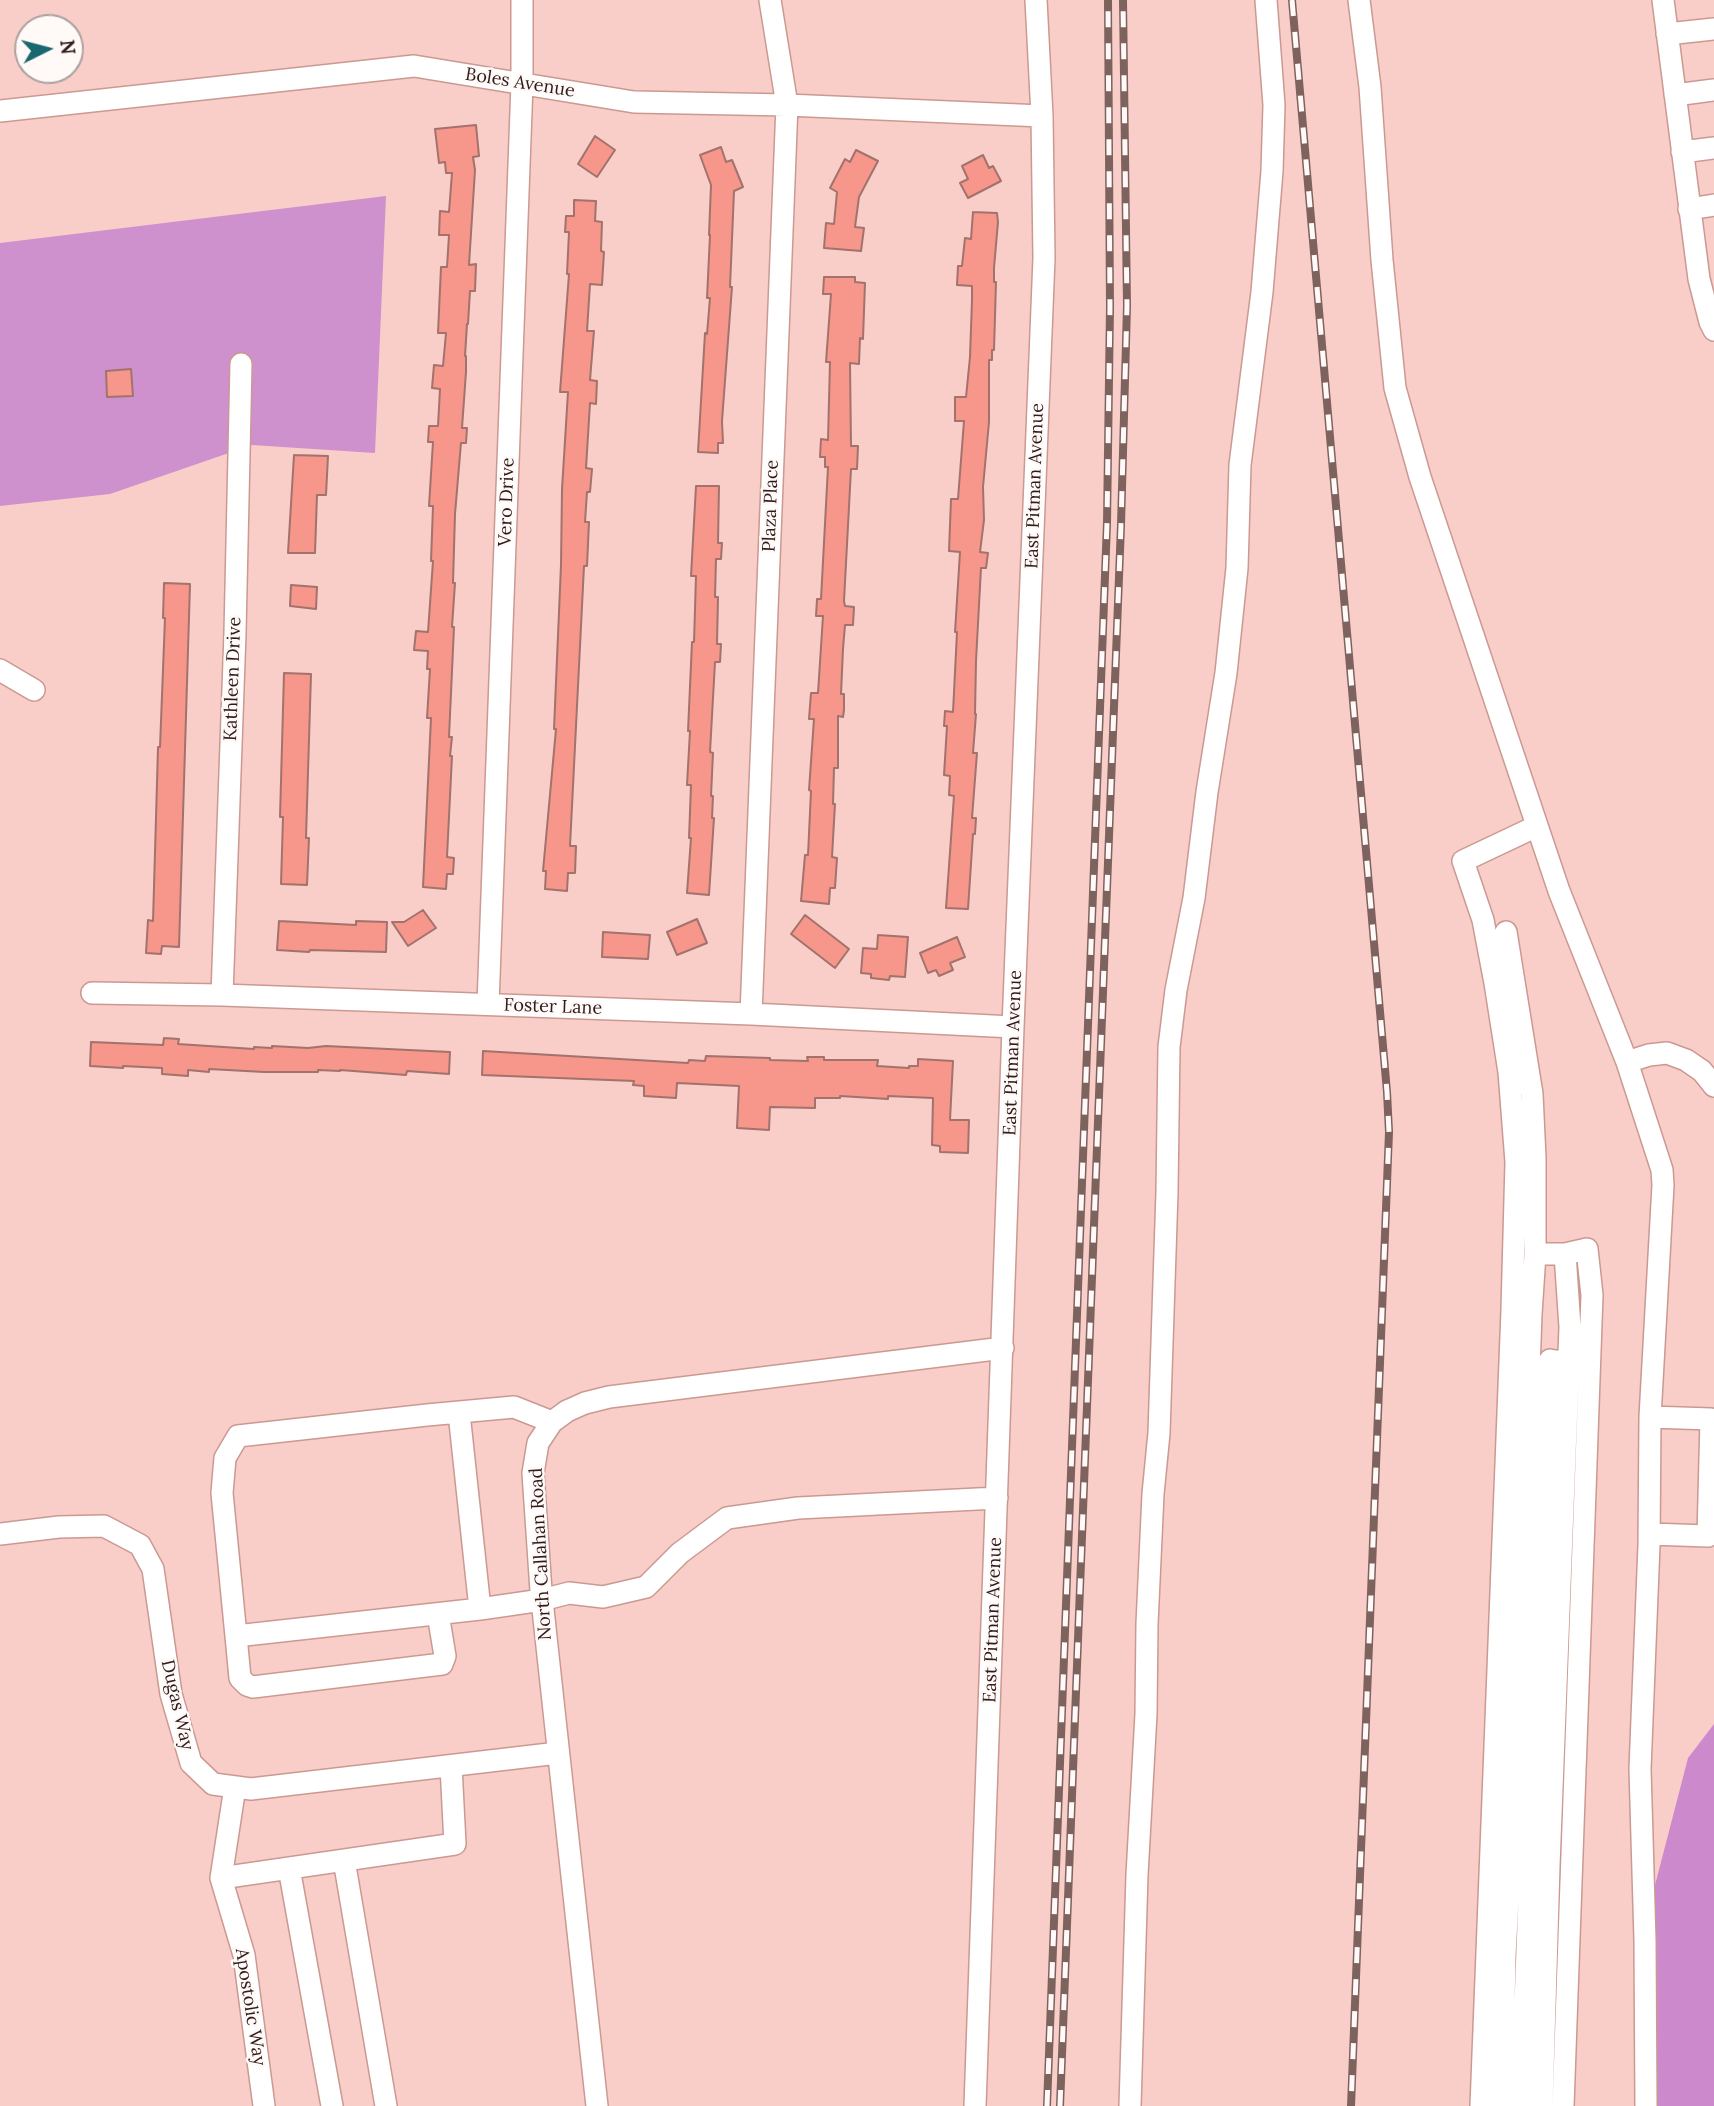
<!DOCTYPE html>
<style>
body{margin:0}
#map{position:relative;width:1714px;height:2106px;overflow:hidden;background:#f9cec8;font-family:Lora,serif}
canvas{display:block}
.north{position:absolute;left:14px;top:14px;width:70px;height:70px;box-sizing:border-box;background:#fff9f8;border:2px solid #aca19f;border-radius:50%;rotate:84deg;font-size:19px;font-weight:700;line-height:28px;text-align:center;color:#2f1c1a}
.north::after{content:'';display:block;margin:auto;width:24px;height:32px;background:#1b6770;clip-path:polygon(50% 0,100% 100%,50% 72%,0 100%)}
</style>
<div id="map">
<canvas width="1714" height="2106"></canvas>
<div class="north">N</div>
</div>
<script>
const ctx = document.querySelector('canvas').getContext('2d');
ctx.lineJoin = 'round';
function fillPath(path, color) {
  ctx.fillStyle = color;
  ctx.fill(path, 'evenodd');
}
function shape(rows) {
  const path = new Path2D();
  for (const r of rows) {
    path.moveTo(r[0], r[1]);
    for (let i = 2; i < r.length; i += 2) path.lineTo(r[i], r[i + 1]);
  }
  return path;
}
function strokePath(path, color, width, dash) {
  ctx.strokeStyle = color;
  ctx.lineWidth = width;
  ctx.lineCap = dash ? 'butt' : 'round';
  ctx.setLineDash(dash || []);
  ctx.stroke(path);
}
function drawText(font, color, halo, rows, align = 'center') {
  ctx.font = font + ' Lora,serif';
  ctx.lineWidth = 5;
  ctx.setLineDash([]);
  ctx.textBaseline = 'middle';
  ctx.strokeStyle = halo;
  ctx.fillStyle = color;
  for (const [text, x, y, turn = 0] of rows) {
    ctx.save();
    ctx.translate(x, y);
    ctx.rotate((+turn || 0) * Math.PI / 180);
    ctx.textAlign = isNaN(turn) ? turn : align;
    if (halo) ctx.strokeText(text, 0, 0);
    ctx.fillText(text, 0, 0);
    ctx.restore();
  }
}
fillPath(shape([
 [386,196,375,453,252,445,110,494,0,506,0,243]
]), '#cf90ce');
fillPath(shape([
 [1714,1724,1714,2106,1652,2106,1654,1889,1688,1758]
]), '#cc8acc');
const building = shape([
 [476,125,479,156,473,157,475,170,469,265,476,264,475,291,470,291,468,324,467,324,465,356,466,356,466,372,462,428,467,428,466,443,461,443,455,514,453,583,455,583,452,627,454,627,449,737,452,737,450,756,452,756,447,857,454,858,453,874,447,874,446,889,423,887,431,718,427,718,430,669,427,669,428,651,414,650,416,631,428,632,433,561,431,561,433,506,429,506,433,442,428,442,429,426,438,426,440,389,432,388,434,365,443,366,446,333,438,333,441,267,447,267,449,235,439,235,440,211,449,212,452,173,446,173,445,162,439,163,435,129,476,125],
 [595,136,615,150,597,177,578,164,595,136],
 [721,147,726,162,732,160,743,187,734,191,730,287,732,287,722,421,723,443,718,443,718,453,698,452,705,333,707,334,710,298,707,298,710,235,709,235,711,185,700,155,721,147],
 [856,150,878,161,859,197,855,227,864,228,861,251,824,248,826,223,834,224,837,192,830,188,845,159,850,162,856,150],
 [983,155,989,168,993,166,1001,181,968,198,960,183,968,179,962,166,983,155],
 [574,200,596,201,595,221,602,222,601,251,604,252,602,285,590,284,587,331,594,331,590,380,597,381,596,404,590,403,586,468,592,469,590,492,587,492,585,522,589,522,587,566,584,566,570,846,576,846,575,873,568,873,567,891,545,889,546,871,543,871,556,729,554,729,561,565,562,489,568,392,560,392,569,274,567,274,569,232,565,232,566,216,574,216,574,200],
 [973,212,997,213,998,222,994,268,994,282,996,282,994,350,992,350,992,360,989,360,989,422,983,487,984,520,980,552,988,553,986,568,981,568,976,661,975,714,976,714,973,753,977,753,972,818,976,818,975,834,973,834,968,909,946,908,954,796,949,795,950,776,944,775,947,726,944,726,945,711,953,712,957,632,955,632,960,552,949,551,951,499,958,499,964,421,955,421,955,397,966,397,970,357,972,300,972,286,957,285,958,266,962,266,965,238,971,239,973,212],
 [824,277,855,277,855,282,865,283,863,339,860,338,859,364,850,363,851,446,858,446,857,469,851,469,844,601,845,606,854,607,853,625,845,625,843,649,841,694,844,694,844,710,843,717,838,716,838,768,834,768,833,804,835,804,832,857,837,858,835,888,830,888,829,904,801,901,805,855,808,855,811,791,809,790,814,719,809,719,811,693,818,693,823,616,816,616,817,599,821,599,828,467,825,467,825,457,820,457,821,439,828,440,830,362,826,362,831,294,823,294,824,277],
 [131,369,133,396,107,397,106,371,131,369],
 [294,455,328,456,326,495,317,495,315,553,288,553,294,455],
 [696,486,719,486,718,543,722,543,721,559,716,559,715,597,718,597,717,644,721,644,720,662,715,662,710,752,713,753,711,796,713,796,712,818,714,818,709,895,687,893,691,838,689,838,691,785,687,785,690,731,688,731,692,642,694,642,696,576,691,576,696,486],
 [164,583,190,584,179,947,162,946,161,954,146,953,148,920,153,921,157,783,158,747,160,747,165,618,163,618,164,583],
 [291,585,317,587,316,609,290,606,291,585],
 [284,673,311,674,306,838,309,838,307,885,281,884,283,817,280,817,284,673],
 [423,910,436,928,408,946,392,922,404,922,423,910],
 [805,915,849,949,835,968,791,934,805,915],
 [697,919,707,943,677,955,667,932,697,919],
 [279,921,356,925,356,921,387,922,386,952,310,950,309,952,277,950,279,921],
 [603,932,650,935,648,959,602,957,603,932],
 [878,935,908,937,905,977,890,976,889,980,871,978,871,974,861,973,863,948,877,949,878,935],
 [957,937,965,957,950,963,953,970,939,976,936,970,928,973,920,953,957,937],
 [164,1038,179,1039,178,1044,254,1049,254,1047,272,1048,272,1046,308,1048,326,1046,450,1052,449,1074,407,1071,406,1075,340,1070,340,1071,318,1070,318,1072,264,1072,209,1069,209,1072,188,1070,188,1076,162,1074,162,1068,123,1066,123,1068,90,1066,91,1042,163,1045,164,1038],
 [483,1051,688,1063,689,1060,705,1061,706,1056,770,1058,770,1060,808,1061,807,1057,824,1057,824,1060,878,1060,877,1066,909,1068,909,1066,918,1066,918,1059,953,1061,950,1120,969,1120,968,1153,940,1152,940,1146,932,1145,933,1098,888,1096,888,1099,840,1096,840,1098,815,1098,815,1108,770,1107,769,1130,737,1128,739,1086,677,1083,676,1098,644,1096,644,1086,633,1085,634,1081,482,1075,483,1051]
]);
fillPath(building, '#f7968b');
strokePath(building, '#a2726c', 2);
const minor = shape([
 [1359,0,1370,87,1382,260,1395,388,1420,477,1559,891,1627,1062,1662,1170,1663,1185,1650,1417,1649,1545,1640,1769,1645,1940,1646,2106],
 [1663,0,1699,279,1710,322,1714,330],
 [1667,34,1714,29],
 [1675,95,1714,90],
 [0,111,414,66,634,102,787,105,1042,116],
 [1682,152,1714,148],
 [1689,209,1714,205],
 [0,670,34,690],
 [92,993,222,995,751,1014,1013,1027],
 [222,995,235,633,241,364],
 [488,1004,522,84,522,0],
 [751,1014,787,105,770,0],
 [1627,1062,1649,1055,1667,1053,1686,1060,1702,1071,1714,1086],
 [1535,1254,1565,1254,1587,1249,1592,1295,1563,2106],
 [459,1413,480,1609],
 [552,1422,514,1407,427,1415,238,1436,225,1458,222,1493,236,1636,480,1609,542,1600,569,1593,603,1597,646,1587,680,1553,727,1518,798,1508,997,1498],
 [0,1534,59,1527,104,1526,140,1545,153,1569,171,1694,191,1763,213,1784,251,1789,558,1753],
 [1650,1534,1708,1536,1711,1419,1650,1417],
 [236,1636,240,1678,247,1685,253,1687,442,1664,445,1656,438,1614],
 [235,1787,221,1878,244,1955,264,2106],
 [344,1860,386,2106],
 [289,1868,332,2106],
 [221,1878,455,1844,451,1766],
 [597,2106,541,1591,533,1473,538,1443,552,1422,567,1411,585,1403,609,1397,1003,1348],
 [975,2106,1013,1027,1044,258,1042,116,1036,0],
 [1130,2106,1137,1875,1146,1714,1147,1624,1153,1494,1159,1433,1167,1192,1169,1047,1176,990,1194,898,1207,792,1226,673,1237,568,1240,465,1262,292,1272,171,1274,105,1266,0],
 [1481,2106,1512,1310,1516,1162,1509,1072,1495,983,1483,920,1463,861,1537,826],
 [1502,2106,1505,1955,1513,1809,1531,1314,1535,1254,1535,1158,1532,1094,1506,932],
 [1521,2106,1550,1360,1569,1363],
 [1542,2106,1549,1866,1570,1327,1565,1254]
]);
strokePath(minor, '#cb9992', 24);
strokePath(minor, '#fff', 21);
const rail = shape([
 [1292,0,1387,1092,1389,1132,1351,2106],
 [1047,2106,1107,523,1110,307,1108,0],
 [1060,2106,1121,525,1127,306,1123,0]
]);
strokePath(rail, '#7e625e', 8);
strokePath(rail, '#fff9f8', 5, [16]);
drawText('18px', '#2f1c1a', '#fff9f8', [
 ["Boles Avenue",520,83,9],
 ["East Pitman Avenue",1035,486,-88],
 ["Vero Drive",507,502,-88],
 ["Plaza Place",771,506,-88],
 ["Kathleen Drive",233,679,-88],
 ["Foster Lane",553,1007,2],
 ["East Pitman Avenue",1013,1053,-88],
 ["North Callahan Road",541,1554,-93],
 ["East Pitman Avenue",993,1620,-88],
 ["Dugas Way",177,1705,77],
 ["Apostolic Way",250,2007,81]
]);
</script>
